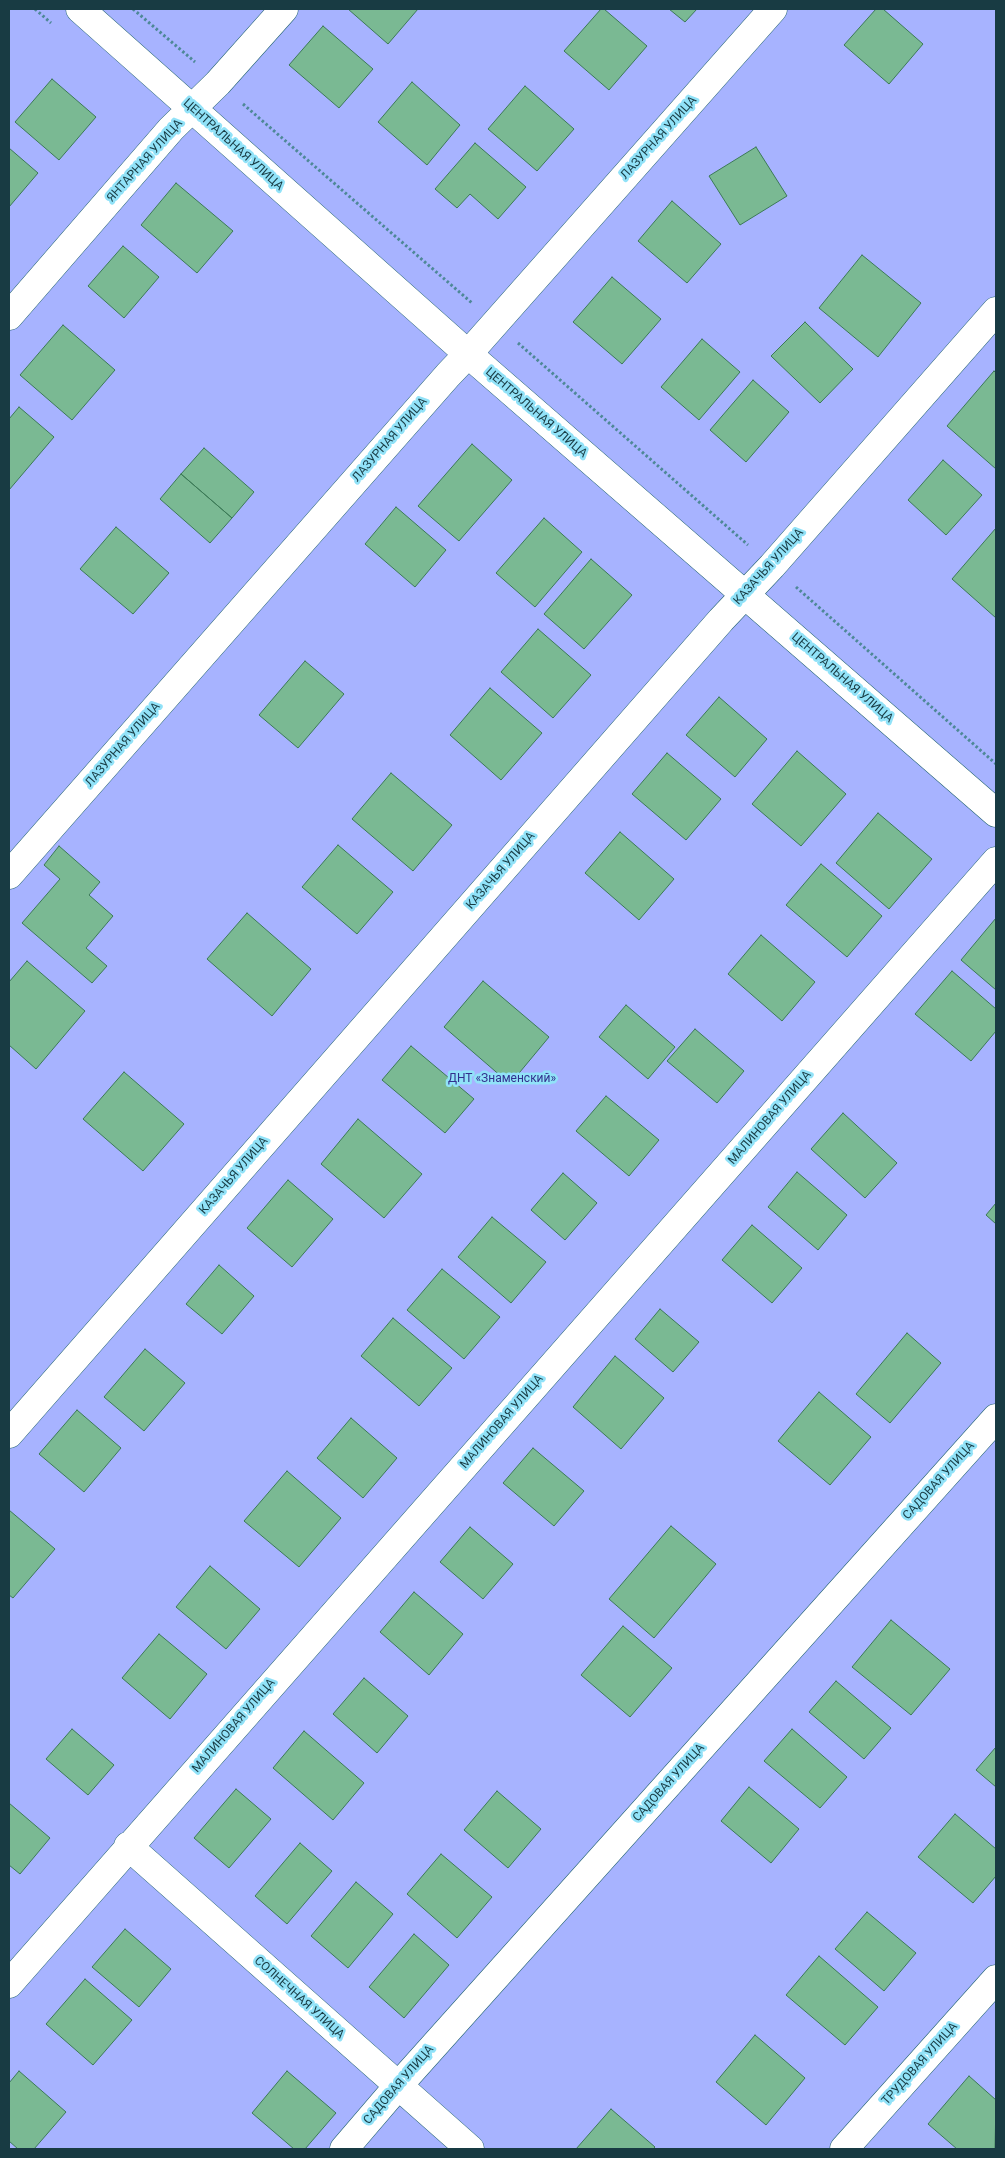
<!DOCTYPE html>
<meta charset="utf-8">
<style>
body{margin:0}
#map{position:relative;width:1005px;height:2158px;overflow:hidden;background:#84d5eb;font-family:Roboto,sans-serif}
canvas{display:block}
.frame{position:absolute;inset:0;border:10px solid #183b43;pointer-events:none}
</style>
<div id="map">
<canvas width="1005" height="2158"></canvas>
<div class="frame"></div>
</div>
<script>
const ctx = document.querySelector('canvas').getContext('2d');
ctx.lineJoin = 'round';
function fillPath(path, color) {
  ctx.fillStyle = color;
  ctx.fill(path, 'evenodd');
}
function shape(rows) {
  const path = new Path2D();
  for (const r of rows) {
    path.moveTo(r[0], r[1]);
    for (let i = 2; i < r.length; i += 2) path.lineTo(r[i], r[i + 1]);
  }
  return path;
}
function strokePath(path, color, width, dash) {
  ctx.strokeStyle = color;
  ctx.lineWidth = width;
  ctx.lineCap = dash ? 'butt' : 'round';
  ctx.setLineDash(dash || []);
  ctx.stroke(path);
}
function drawText(font, color, halo, rows, align = 'center') {
  ctx.font = font + ' Roboto,sans-serif';
  ctx.lineWidth = 5;
  ctx.setLineDash([]);
  ctx.textBaseline = 'middle';
  ctx.strokeStyle = halo;
  ctx.fillStyle = color;
  for (const [text, x, y, turn = 0] of rows) {
    ctx.save();
    ctx.translate(x, y);
    ctx.rotate((+turn || 0) * Math.PI / 180);
    ctx.textAlign = isNaN(turn) ? turn : align;
    if (halo) ctx.strokeText(text, 0, 0);
    ctx.fillText(text, 0, 0);
    ctx.restore();
  }
}
fillPath(shape([
 [9,9,996,9,996,2149,9,2149]
]), '#a7b3ff');
const building = shape([
 [348,9,418,9,388,44,348,9],
 [601,9,604,9,647,46,609,90,564,51,601,9],
 [669,9,697,9,685,22,669,9],
 [876,9,883,9,923,44,889,84,844,45,876,9],
 [323,26,373,69,339,108,289,65,323,26],
 [52,79,96,117,59,160,15,122,52,79],
 [412,82,460,125,427,165,378,122,412,82],
 [525,86,574,129,537,171,488,129,525,86],
 [475,143,526,187,498,219,470,194,457,208,435,189,475,143],
 [756,147,787,196,740,225,709,176,756,147],
 [9,148,38,173,9,207,9,148],
 [176,183,233,231,197,273,141,225,176,183],
 [672,201,721,244,687,283,638,241,672,201],
 [123,246,159,277,124,318,88,286,123,246],
 [862,255,921,303,878,357,819,308,862,255],
 [612,277,661,319,622,364,573,322,612,277],
 [805,322,853,369,820,403,771,356,805,322],
 [63,325,115,370,72,420,20,375,63,325],
 [702,339,740,372,699,420,661,387,702,339],
 [994,371,996,373,996,469,947,426,994,371],
 [753,380,789,412,746,462,710,430,753,380],
 [19,407,54,437,9,490,9,419,19,407],
 [472,444,512,480,459,541,418,506,472,444],
 [204,448,254,492,232,518,181,474,204,448],
 [943,460,982,495,946,535,908,500,943,460],
 [181,474,232,518,210,543,160,499,181,474],
 [396,507,446,550,415,587,365,544,396,507],
 [544,518,582,552,535,607,496,573,544,518],
 [116,527,169,573,133,614,80,569,116,527],
 [996,528,996,618,952,579,996,528],
 [591,559,632,595,584,649,544,614,591,559],
 [538,629,591,675,553,718,501,672,538,629],
 [305,661,344,694,298,748,259,715,305,661],
 [490,688,542,733,501,780,450,735,490,688],
 [719,697,767,739,735,777,686,735,719,697],
 [797,751,846,794,801,846,752,804,797,751],
 [667,753,721,799,686,840,632,794,667,753],
 [391,773,452,825,413,871,352,819,391,773],
 [878,813,932,859,889,909,836,863,878,813],
 [620,832,674,879,639,920,585,873,620,832],
 [338,845,393,892,357,934,302,887,338,845],
 [59,846,100,882,89,895,113,916,86,948,107,966,92,983,22,923,60,879,44,865,59,846],
 [821,864,882,916,847,957,786,905,821,864],
 [247,913,311,969,272,1016,207,959,247,913],
 [996,918,996,990,961,960,996,918],
 [761,935,815,982,782,1021,728,974,761,935],
 [27,961,85,1011,36,1069,9,1045,9,982,27,961],
 [952,971,996,1009,996,1031,971,1061,915,1014,952,971],
 [483,981,549,1037,510,1084,444,1027,483,981],
 [626,1005,675,1047,648,1079,599,1037,626,1005],
 [695,1029,744,1071,717,1103,667,1061,695,1029],
 [411,1046,474,1099,445,1133,382,1080,411,1046],
 [124,1072,184,1124,143,1171,83,1119,124,1072],
 [606,1096,659,1140,629,1176,576,1131,606,1096],
 [843,1113,897,1163,865,1198,811,1149,843,1113],
 [358,1119,422,1174,384,1218,321,1164,358,1119],
 [797,1172,847,1215,818,1250,768,1207,797,1172],
 [563,1173,597,1203,565,1240,531,1210,563,1173],
 [288,1180,333,1219,292,1267,247,1228,288,1180],
 [996,1203,996,1224,986,1215,996,1203],
 [492,1217,546,1262,511,1303,458,1257,492,1217],
 [752,1225,802,1268,772,1303,722,1260,752,1225],
 [219,1265,254,1296,222,1334,186,1304,219,1265],
 [442,1269,500,1317,464,1359,407,1310,442,1269],
 [660,1309,699,1342,673,1372,635,1339,660,1309],
 [393,1318,452,1368,419,1406,361,1356,393,1318],
 [907,1333,941,1363,890,1423,856,1394,907,1333],
 [145,1349,185,1383,144,1431,104,1397,145,1349],
 [615,1356,664,1398,621,1449,573,1407,615,1356],
 [819,1392,871,1437,830,1485,778,1441,819,1392],
 [77,1410,121,1448,84,1492,39,1454,77,1410],
 [351,1418,397,1458,363,1498,317,1458,351,1418],
 [533,1448,584,1491,554,1526,503,1483,533,1448],
 [287,1471,341,1518,299,1567,244,1521,287,1471],
 [9,1510,55,1549,13,1598,9,1595,9,1510],
 [671,1526,716,1564,654,1638,609,1599,671,1526],
 [470,1527,513,1564,483,1599,440,1562,470,1527],
 [210,1566,260,1609,226,1649,176,1607,210,1566],
 [414,1592,463,1634,429,1675,380,1632,414,1592],
 [891,1620,950,1669,911,1715,852,1667,891,1620],
 [623,1626,672,1668,630,1717,581,1675,623,1626],
 [159,1634,207,1674,170,1719,122,1678,159,1634],
 [364,1678,408,1716,377,1753,333,1714,364,1678],
 [836,1681,891,1728,864,1759,809,1712,836,1681],
 [72,1729,114,1765,88,1795,46,1759,72,1729],
 [792,1729,847,1777,820,1808,764,1761,792,1729],
 [304,1731,364,1783,333,1820,273,1768,304,1731],
 [996,1747,996,1787,976,1770,996,1747],
 [749,1787,799,1829,771,1863,721,1821,749,1787],
 [236,1789,271,1819,229,1868,194,1838,236,1789],
 [497,1791,541,1829,508,1868,464,1830,497,1791],
 [9,1803,50,1838,20,1874,9,1865,9,1803],
 [955,1814,996,1849,996,1876,973,1903,918,1857,955,1814],
 [300,1843,332,1871,287,1924,255,1896,300,1843],
 [441,1854,492,1897,457,1938,407,1894,441,1854],
 [356,1882,393,1914,348,1968,311,1936,356,1882],
 [867,1912,916,1953,884,1991,835,1949,867,1912],
 [125,1929,171,1969,139,2007,92,1967,125,1929],
 [414,1934,449,1965,404,2018,369,1987,414,1934],
 [819,1956,878,2007,845,2045,786,1995,819,1956],
 [85,1979,132,2020,93,2065,46,2024,85,1979],
 [755,2035,805,2078,766,2125,716,2082,755,2035],
 [19,2071,66,2112,34,2149,18,2149,9,2141,9,2083,19,2071],
 [287,2071,336,2113,305,2149,294,2149,252,2113,287,2071],
 [969,2076,996,2100,995,2149,957,2149,928,2124,969,2076],
 [611,2109,655,2147,653,2149,576,2149,611,2109]
]);
fillPath(building, '#7ab993');
strokePath(building, '#3c7a57', 1);
const minor = shape([
 [80,9,468,354,996,813],
 [9,316,171,129,218,83,284,9],
 [9,875,448,375,468,354,773,9],
 [9,1434,721,620,772,566,996,311],
 [128,1846,470,2149],
 [9,1984,996,861],
 [344,2149,398,2086,996,1418],
 [844,2149,996,1979]
]);
strokePath(minor, '#236372', 29);
strokePath(shape([
 [35,9,51,23],
 [133,9,195,62],
 [243,104,472,303],
 [518,343,748,545],
 [796,587,996,764]
]), '#4e8897', 3, [2.5, 2.5]);
strokePath(minor, '#fff', 28);
drawText('12px', '#183b43', '#91e2f8', [
 ["ЛАЗУРНАЯ УЛИЦА",659,138,-48],
 ["ЦЕНТРАЛЬНАЯ УЛИЦА",233,145,42],
 ["ЯНТАРНАЯ УЛИЦА",145,161,-48],
 ["ЦЕНТРАЛЬНАЯ УЛИЦА",536,413,41],
 ["ЛАЗУРНАЯ УЛИЦА",390,440,-49],
 ["КАЗАЧЬЯ УЛИЦА",769,567,-48],
 ["ЦЕНТРАЛЬНАЯ УЛИЦА",842,678,41],
 ["ЛАЗУРНАЯ УЛИЦА",123,745,-49],
 ["КАЗАЧЬЯ УЛИЦА",501,871,-49],
 ["МАЛИНОВАЯ УЛИЦА",770,1118,-49],
 ["КАЗАЧЬЯ УЛИЦА",234,1176,-49],
 ["МАЛИНОВАЯ УЛИЦА",502,1422,-49],
 ["САДОВАЯ УЛИЦА",939,1481,-48],
 ["МАЛИНОВАЯ УЛИЦА",234,1726,-49],
 ["САДОВАЯ УЛИЦА",669,1783,-48],
 ["СОЛНЕЧНАЯ УЛИЦА",299,1998,42],
 ["ТРУДОВАЯ УЛИЦА",920,2064,-48],
 ["САДОВАЯ УЛИЦА",399,2085,-49]
]);
drawText('12px', '#32308d', '#91e2f8', [
 ["ДНТ «Знаменский»",502,1079]
]);
</script>
